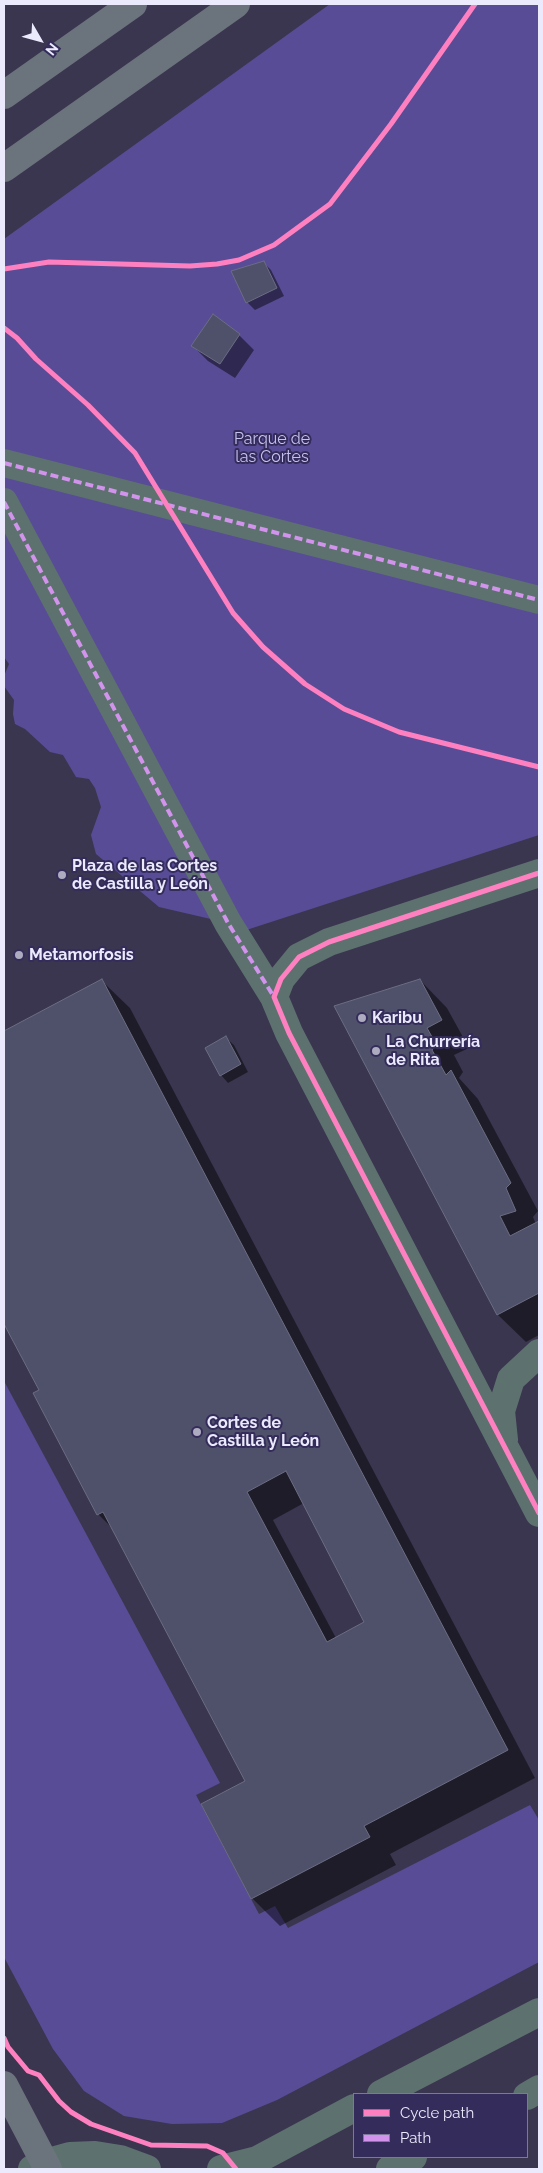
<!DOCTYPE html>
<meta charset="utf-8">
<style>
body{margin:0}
#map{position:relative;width:543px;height:2173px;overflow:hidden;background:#3b3650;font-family:Raleway,sans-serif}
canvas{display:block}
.frame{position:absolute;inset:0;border:5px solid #ebeafc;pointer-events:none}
.legend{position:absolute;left:353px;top:2093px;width:175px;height:65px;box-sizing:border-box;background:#342c5b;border:1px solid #7d789b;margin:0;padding:6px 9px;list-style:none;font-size:15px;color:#ebeafc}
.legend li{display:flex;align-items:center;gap:10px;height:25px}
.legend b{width:25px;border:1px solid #7d789b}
.north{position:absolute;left:15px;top:15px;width:50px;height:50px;-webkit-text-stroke:4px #342c5b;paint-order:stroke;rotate:128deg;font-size:14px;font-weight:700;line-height:20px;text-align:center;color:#ebeafc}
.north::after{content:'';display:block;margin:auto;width:18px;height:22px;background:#ebeafc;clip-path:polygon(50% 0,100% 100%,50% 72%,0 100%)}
</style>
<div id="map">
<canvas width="543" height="2173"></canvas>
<div class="frame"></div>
<ul class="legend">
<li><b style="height:6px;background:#ff80c0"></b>Cycle path</li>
<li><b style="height:6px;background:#d193ec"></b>Path</li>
</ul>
<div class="north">N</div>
</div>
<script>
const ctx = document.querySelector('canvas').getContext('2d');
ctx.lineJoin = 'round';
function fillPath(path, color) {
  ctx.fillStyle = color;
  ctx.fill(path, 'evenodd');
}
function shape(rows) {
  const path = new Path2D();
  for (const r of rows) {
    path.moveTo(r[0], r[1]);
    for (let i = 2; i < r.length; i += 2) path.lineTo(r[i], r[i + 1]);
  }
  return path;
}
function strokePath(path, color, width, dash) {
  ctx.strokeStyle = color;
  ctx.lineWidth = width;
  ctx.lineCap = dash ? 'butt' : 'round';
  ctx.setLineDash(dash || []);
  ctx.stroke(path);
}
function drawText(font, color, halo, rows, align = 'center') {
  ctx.font = font + ' Raleway,sans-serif';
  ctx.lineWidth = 4;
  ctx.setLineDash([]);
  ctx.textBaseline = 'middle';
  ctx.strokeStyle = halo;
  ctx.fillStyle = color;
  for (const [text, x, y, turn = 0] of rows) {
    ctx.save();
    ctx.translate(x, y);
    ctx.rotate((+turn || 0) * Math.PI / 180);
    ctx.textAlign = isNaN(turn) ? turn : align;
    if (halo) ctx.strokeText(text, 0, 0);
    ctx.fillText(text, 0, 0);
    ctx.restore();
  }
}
fillPath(shape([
 [330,4,539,4,539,835,234,934,228,923,159,907,96,854,91,835,101,807,95,788,89,779,76,777,63,755,50,752,25,729,15,724,13,714,14,700,4,686,4,676,9,664,4,657,4,239],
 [4,1381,220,1783,196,1795,259,1914,275,1906,288,1928,530,1805,539,1820,539,1962,277,2100,222,2123,172,2124,124,2116,84,2091,53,2049,4,1957]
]), '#594c96');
fillPath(shape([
 [263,262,271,270,284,296,255,310,248,303,233,272],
 [239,335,254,350,235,378,208,361,193,346],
 [420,980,447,1008,469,1048,454,1055,463,1072,459,1078,478,1099,538,1211,533,1217,536,1224,539,1223,539,1335,526,1342,498,1315,335,1007],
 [102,981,130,1008,535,1778,390,1854,396,1865,280,1926,252,1898,203,1804,247,1782,114,1530,98,1514,41,1391,4,1321,4,1033],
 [304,1503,366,1623,336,1638,273,1520],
 [226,1038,234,1045,248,1072,228,1083,221,1075]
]), '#0007');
const building = shape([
 [264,261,277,288,246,303,231,271,264,261],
 [213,314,240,334,220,364,191,346,213,314],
 [102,979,508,1750,364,1826,370,1837,251,1899,201,1804,245,1781,103,1512,97,1515,33,1393,39,1390,4,1324,4,1031,102,979],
 [286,1471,364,1622,327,1642,247,1492,286,1471],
 [420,979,442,1020,427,1028,436,1044,432,1050,446,1075,451,1070,511,1183,506,1188,516,1211,500,1216,510,1236,539,1221,539,1293,497,1315,334,1006,420,979],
 [226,1036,241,1064,220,1076,205,1048,226,1036]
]);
fillPath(building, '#4f506a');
strokePath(building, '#6b6d83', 1);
strokePath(shape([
 [4,463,539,600],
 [4,502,228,923,274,997],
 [539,873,329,942,299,957,281,979,274,997,289,1033,539,1513],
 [504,1440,501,1411,511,1379,539,1353],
 [381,2094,539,2012],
 [527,2096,539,2089],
 [32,2169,45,2163,70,2156,95,2155,120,2159,147,2169],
 [221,2169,257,2160,354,2108],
 [390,2169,413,2157]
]), '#5d726f', 28);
strokePath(shape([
 [4,95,133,4],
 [4,168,236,4],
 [4,2085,48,2169]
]), '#6b747c', 28);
strokePath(shape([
 [4,463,539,600],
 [4,502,228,923,274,997]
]), '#d193ec', 4, [8, 4]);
strokePath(shape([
 [4,269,49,262,190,266,217,264,239,260,274,245,330,204,391,124,475,4],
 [4,328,17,338,36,359,88,405,135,453,233,613,263,647,305,684,344,709,399,732,539,767],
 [539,873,329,942,299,957,281,979,274,997,289,1033,539,1513],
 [4,2038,8,2047,28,2071,39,2075,59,2101,71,2112,91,2124,151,2145,207,2146,223,2153,236,2169]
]), '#ff80c0', 5);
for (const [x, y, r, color] of [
 [62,875,5,"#adabc0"],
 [19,955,5,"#adabc0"],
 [362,1018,5,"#adabc0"],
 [376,1051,5,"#adabc0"],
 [197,1432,5,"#adabc0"]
]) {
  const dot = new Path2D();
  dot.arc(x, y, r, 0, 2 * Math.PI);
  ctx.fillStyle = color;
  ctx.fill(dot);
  strokePath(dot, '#342c5b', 2);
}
drawText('16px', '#c6c2f0', '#342c5b', [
 ["Parque de",272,439],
 ["las Cortes",272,457]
]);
drawText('bold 16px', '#ebeafc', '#342c5b', [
 ["Plaza de las Cortes",72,866],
 ["de Castilla y León",72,884],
 ["Metamorfosis",29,955],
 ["Karibu",372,1018],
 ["La Churrería",386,1042],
 ["de Rita",386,1060],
 ["Cortes de",207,1423],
 ["Castilla y León",207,1441]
], 'left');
</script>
